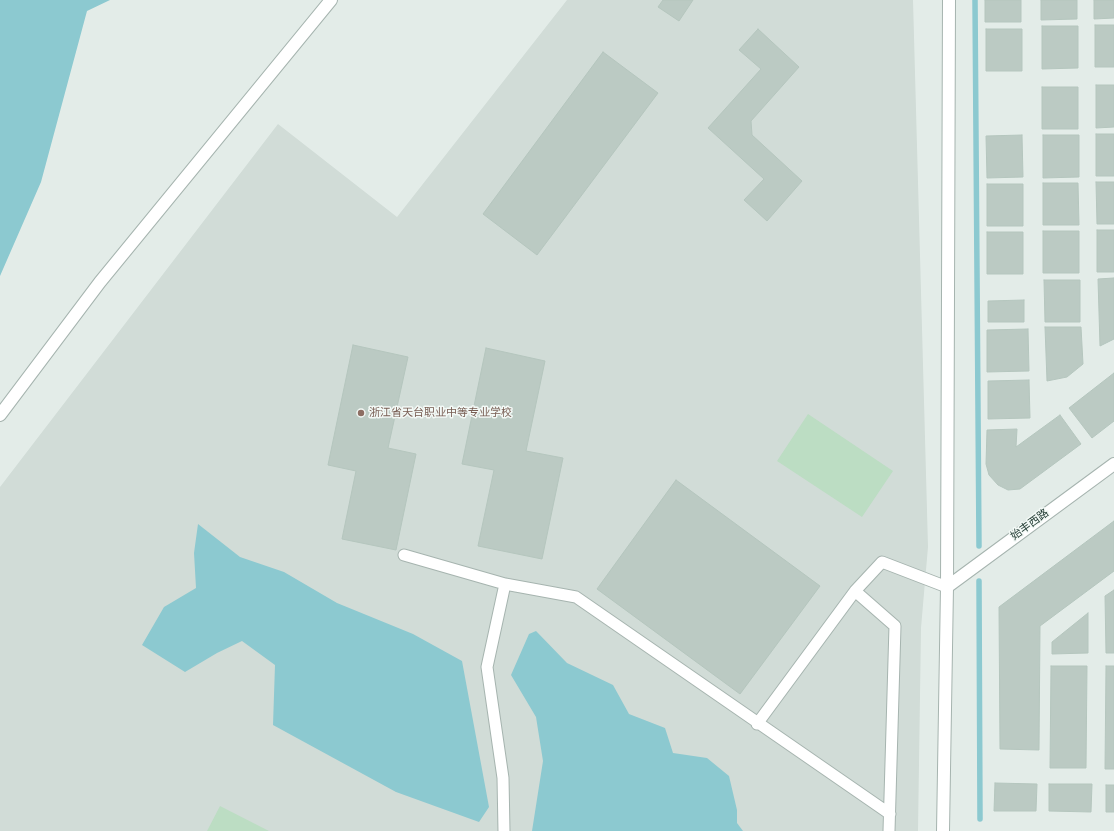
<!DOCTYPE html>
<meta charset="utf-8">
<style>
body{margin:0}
canvas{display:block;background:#e3ece8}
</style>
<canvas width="1114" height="831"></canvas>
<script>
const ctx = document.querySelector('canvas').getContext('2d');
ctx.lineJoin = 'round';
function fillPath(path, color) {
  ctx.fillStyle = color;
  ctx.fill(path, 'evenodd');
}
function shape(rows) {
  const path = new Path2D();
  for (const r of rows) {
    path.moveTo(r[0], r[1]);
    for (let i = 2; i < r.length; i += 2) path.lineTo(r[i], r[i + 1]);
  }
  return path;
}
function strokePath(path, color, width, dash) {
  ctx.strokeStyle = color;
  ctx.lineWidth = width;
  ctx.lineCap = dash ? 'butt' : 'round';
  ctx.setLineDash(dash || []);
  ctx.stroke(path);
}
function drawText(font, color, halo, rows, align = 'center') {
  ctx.font = font + ' Signika,"Noto Sans SC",sans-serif';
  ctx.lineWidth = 3;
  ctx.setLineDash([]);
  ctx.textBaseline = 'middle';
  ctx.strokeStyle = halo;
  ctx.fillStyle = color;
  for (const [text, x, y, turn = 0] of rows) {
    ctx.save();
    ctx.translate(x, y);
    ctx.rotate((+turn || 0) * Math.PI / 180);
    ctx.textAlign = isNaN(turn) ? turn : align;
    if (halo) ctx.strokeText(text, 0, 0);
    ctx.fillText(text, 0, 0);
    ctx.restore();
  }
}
fillPath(shape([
 [567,0,913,0,928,547,921,628,918,831,0,831,0,487,278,124,397,217]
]), '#d1dcd7');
fillPath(shape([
 [808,414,893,471,862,517,777,461],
 [220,806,269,831,207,831]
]), '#bcddc3');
fillPath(shape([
 [0,0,110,0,87,11,41,182,0,276],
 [198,524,240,557,284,572,337,603,413,634,462,661,489,807,479,822,396,792,273,725,275,665,242,641,217,653,185,672,142,645,164,607,196,588,194,553],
 [536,631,567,663,613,685,629,714,665,728,673,753,707,758,729,776,737,810,737,823,743,831,532,831,543,761,536,717,511,675,529,634]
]), '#8cc9d0');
strokePath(shape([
 [975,0,979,546],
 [979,581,980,819]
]), '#8cc9d0', 5.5);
const building = shape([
 [663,0,693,0,679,21,658,7,663,0],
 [985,0,1021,0,1021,22,985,22,985,0],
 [1041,0,1077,0,1077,19,1041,20,1041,0],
 [1094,0,1114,0,1114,18,1094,19,1094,0],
 [1095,25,1114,25,1114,67,1095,67,1095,25],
 [1042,26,1078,26,1078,68,1042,69,1042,26],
 [758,29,799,67,751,121,752,135,802,181,767,221,744,200,764,179,708,128,761,69,739,50,758,29],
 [986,29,1022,29,1022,71,986,71,986,29],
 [603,52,658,93,537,255,483,214,603,52],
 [1096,85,1114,85,1114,127,1096,128,1096,85],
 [1042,87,1078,87,1078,129,1042,129,1042,87],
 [1096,134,1114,134,1114,176,1096,176,1096,134],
 [1022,135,1023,177,987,178,986,136,1022,135],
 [1043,135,1079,135,1079,177,1043,178,1043,135],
 [1096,182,1114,182,1114,224,1097,224,1096,182],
 [1043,183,1078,183,1079,225,1043,225,1043,183],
 [987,184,1023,184,1023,226,987,226,987,184],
 [1097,230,1114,230,1114,272,1097,272,1097,230],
 [1043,231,1079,231,1079,273,1043,273,1043,231],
 [987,232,1023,232,1023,274,987,274,987,232],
 [1114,278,1114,339,1100,346,1098,279,1114,278],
 [1044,280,1080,280,1080,322,1045,322,1044,280],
 [1024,300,1024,322,988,322,988,301,1024,300],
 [1045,327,1081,327,1083,364,1067,377,1047,381,1045,327],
 [1028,329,1029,371,987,372,987,330,1028,329],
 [353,345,408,357,388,448,416,454,396,550,342,539,356,471,328,465,353,345],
 [486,348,545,361,526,451,563,458,542,559,478,546,494,470,462,464,486,348],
 [1114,373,1114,421,1092,438,1069,408,1114,373],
 [1029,380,1030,418,988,419,988,381,1029,380],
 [1060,415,1081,444,1020,489,1008,490,998,485,989,475,986,464,987,430,1017,429,1016,447,1060,415],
 [676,480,820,586,740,694,597,589,676,480],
 [1114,521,1114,571,1040,626,1039,750,1000,749,999,607,1114,521],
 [1114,590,1114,653,1106,653,1105,596,1114,590],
 [1088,613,1088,653,1052,654,1052,642,1088,613],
 [1051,666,1087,666,1086,768,1050,768,1051,666],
 [1106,666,1114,666,1114,769,1105,769,1106,666],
 [995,783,1037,784,1036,811,994,811,995,783],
 [1049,784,1092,784,1091,812,1049,811,1049,784],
 [1106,785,1114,785,1114,812,1106,812,1106,785]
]);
fillPath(building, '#bbcac3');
strokePath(building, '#b5c6be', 1);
const service = shape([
 [404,555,505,584,576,597,890,814],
 [855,591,895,626,889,831],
 [757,724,855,591,882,562,947,587],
 [504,831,503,778,487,667,505,584]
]);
const pedestrian = shape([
 [0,415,100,282,331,0]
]);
const minor = shape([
 [947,587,1114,464]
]);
const tertiary = shape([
 [943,831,947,587,949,0]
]);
strokePath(service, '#a6b4af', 13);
strokePath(pedestrian, '#a6b4af', 14);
strokePath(minor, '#a6b4af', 14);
strokePath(tertiary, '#a6b4af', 14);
strokePath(service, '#fff', 11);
strokePath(pedestrian, '#fff', 12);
strokePath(minor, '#fff', 12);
strokePath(tertiary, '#fff', 12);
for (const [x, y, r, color] of [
 [361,413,4,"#8d6e63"]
]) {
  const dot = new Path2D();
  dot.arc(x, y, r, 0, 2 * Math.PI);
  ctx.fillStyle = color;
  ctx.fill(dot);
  strokePath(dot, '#f3f9f6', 1.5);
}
drawText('11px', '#785e54', '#f3f9f6', [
 ["浙江省天台职业中等专业学校",369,413]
], 'left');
drawText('11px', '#233d35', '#f3f9f6', [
 ["始丰西路",1030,525,-36]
]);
</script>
